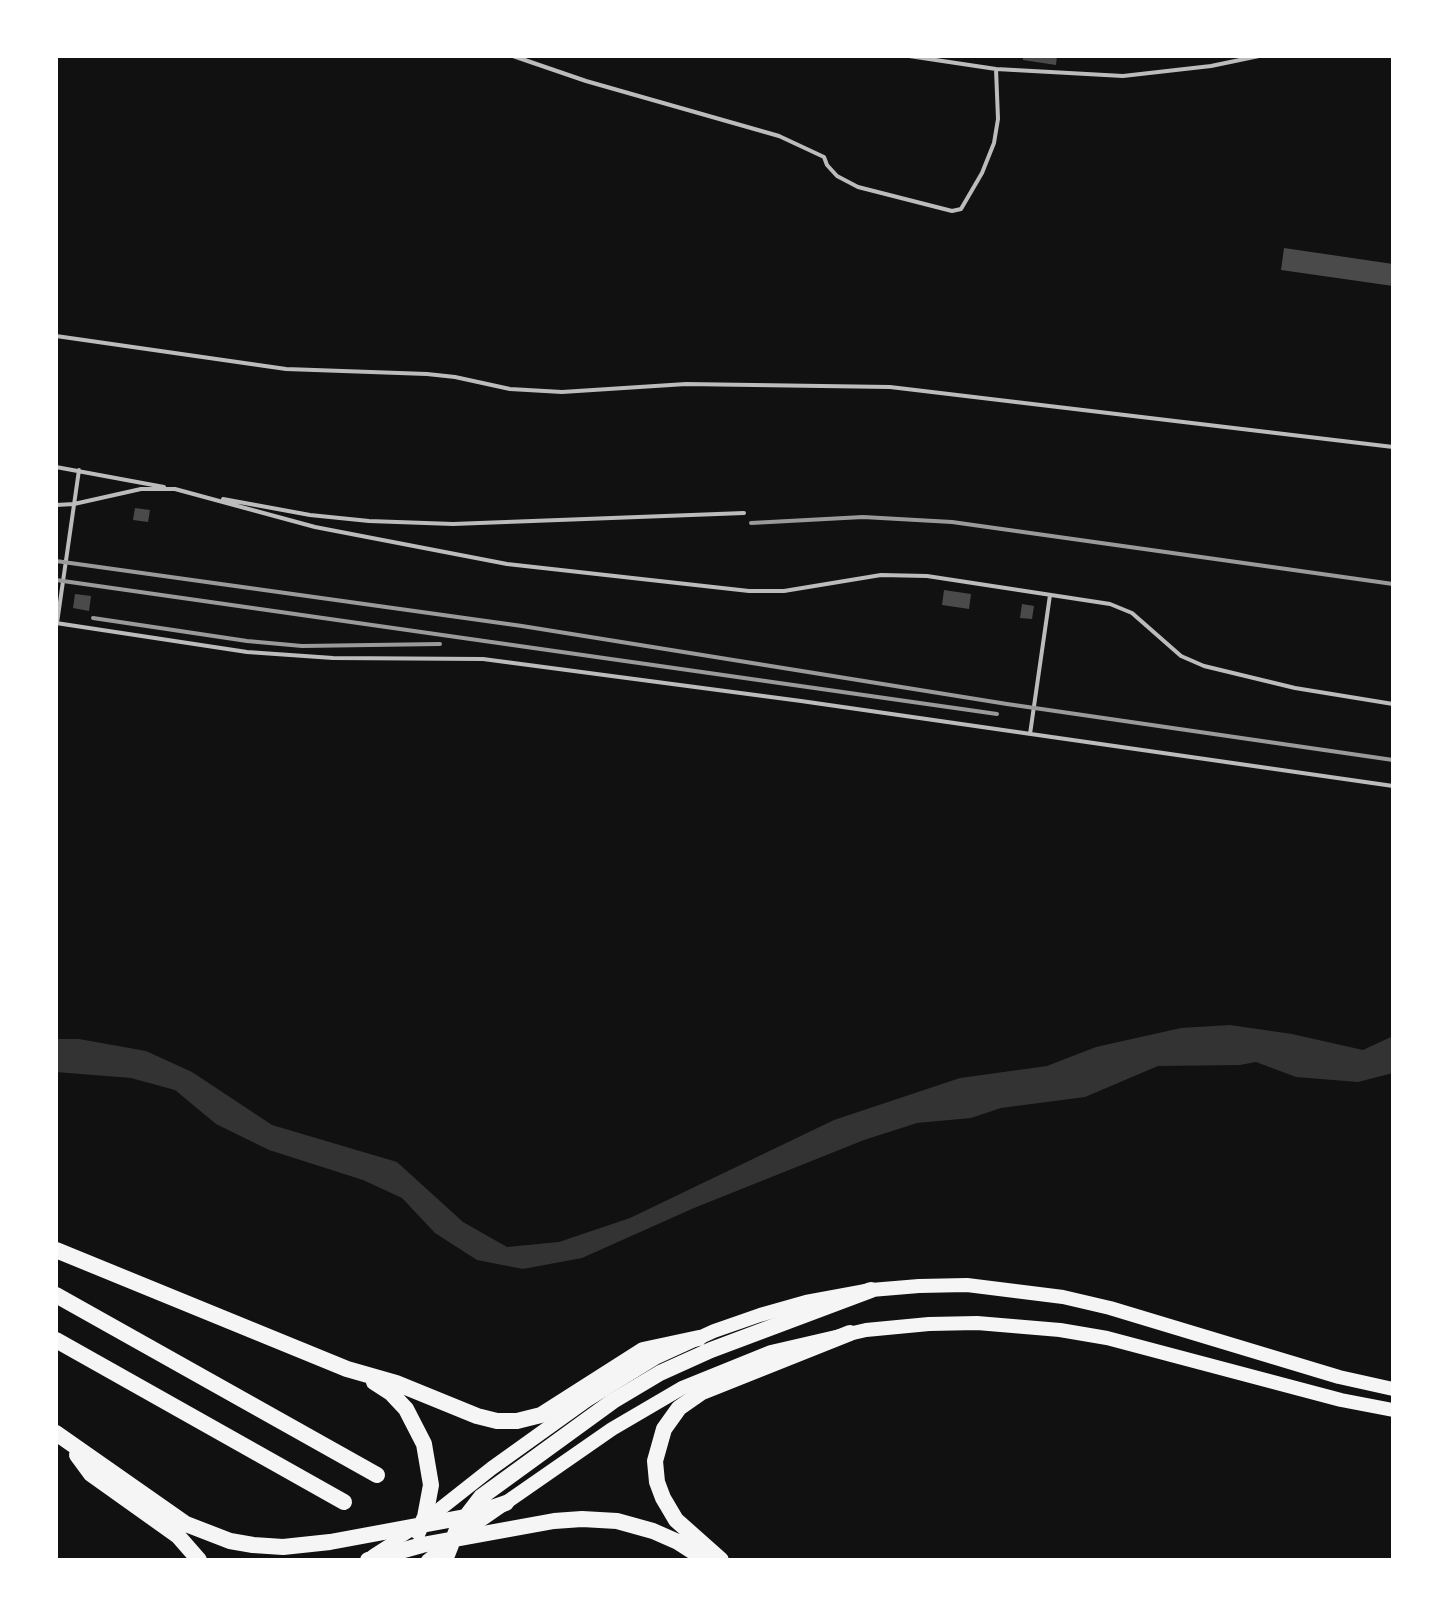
<!DOCTYPE html>
<style>
body{margin:0}
#map{position:relative;width:1449px;height:1616px;overflow:hidden;background:#111;font-family:Quicksand,sans-serif}
canvas{display:block}
.frame{position:absolute;inset:0;border:58px solid #fff;pointer-events:none}
</style>
<div id="map">
<canvas width="1449" height="1616"></canvas>
<div class="frame"></div>
</div>
<script>
const ctx = document.querySelector('canvas').getContext('2d');
ctx.lineJoin = 'round';
function fillPath(path, color) {
  ctx.fillStyle = color;
  ctx.fill(path, 'evenodd');
}
function shape(rows) {
  const path = new Path2D();
  for (const r of rows) {
    path.moveTo(r[0], r[1]);
    for (let i = 2; i < r.length; i += 2) path.lineTo(r[i], r[i + 1]);
  }
  return path;
}
function strokePath(path, color, width, dash) {
  ctx.strokeStyle = color;
  ctx.lineWidth = width;
  ctx.lineCap = dash ? 'butt' : 'round';
  ctx.setLineDash(dash || []);
  ctx.stroke(path);
}
fillPath(shape([
 [1230,1025,1292,1034,1363,1050,1393,1036,1393,1073,1358,1082,1296,1077,1256,1062,1240,1065,1158,1066,1085,1097,1001,1108,971,1118,917,1123,864,1140,694,1208,582,1258,523,1269,477,1260,435,1233,402,1198,363,1180,269,1150,216,1124,175,1090,131,1078,56,1072,56,1039,79,1039,146,1051,192,1072,272,1125,397,1162,463,1222,507,1247,559,1242,630,1218,834,1120,960,1078,1047,1066,1096,1047,1181,1028]
]), '#333');
fillPath(shape([
 [1023,56,1057,56,1056,65,1023,60],
 [1284,248,1393,264,1393,286,1281,270],
 [135,508,150,510,148,522,133,520],
 [944,590,971,594,969,609,942,605],
 [75,594,91,596,89,611,73,608],
 [1022,604,1034,606,1032,619,1020,618]
]), '#4a4a4a');
strokePath(shape([
 [513,56,586,81,779,136,824,157,827,165,837,176,858,187,952,211,961,209,982,173,994,143,998,119,996,69],
 [909,56,996,69,1123,76,1211,66,1259,56],
 [56,336,286,369,427,374,455,377,510,389,562,392,686,384,890,387,1393,447],
 [56,467,164,487],
 [223,499,310,515,369,521,453,524,744,513],
 [56,505,74,504,141,489,175,489,315,527,507,564,749,591,784,591,881,575,927,576,1110,604,1132,613,1181,656,1204,666,1295,688,1393,704],
 [56,623,247,652,333,658,483,659,801,701,1393,786],
 [57,623,79,470],
 [1030,734,1050,595]
]), '#bcbcbc', 4);
strokePath(shape([
 [373,1555,415,1528],
 [427,1560,452,1541]
]), '#f5f5f5', 12);
strokePath(shape([
 [421,1524,492,1468,587,1400,655,1358,714,1331,760,1315,806,1302,871,1290,919,1286,967,1285,1063,1297,1110,1308,1339,1377,1393,1389],
 [455,1538,612,1429,682,1388,771,1352,866,1330,929,1324,977,1323,1060,1330,1107,1338,1341,1400,1393,1410]
]), '#f5f5f5', 14);
strokePath(shape([
 [56,1250,347,1369,396,1383,477,1416,497,1421,517,1421,541,1415,643,1350,699,1338],
 [56,1295,377,1475],
 [56,1340,344,1502],
 [374,1382,391,1393,406,1409,424,1444,431,1485,425,1517,418,1532],
 [56,1433,186,1524,230,1541,253,1545,283,1547,330,1542,465,1517,506,1503],
 [77,1455,91,1474,178,1536,199,1560],
 [368,1560,422,1545,554,1521,582,1519,617,1521,653,1531,678,1542,706,1560],
 [445,1560,458,1527,481,1497,613,1401,660,1373,711,1350,871,1290],
 [721,1560,676,1520,663,1498,657,1482,655,1461,664,1429,679,1408,702,1392,850,1333]
]), '#f5f5f5', 16);
strokePath(shape([
 [751,523,863,517,952,522,1393,584],
 [56,561,522,626,1007,704,1393,760],
 [56,580,997,714],
 [93,618,247,641,302,646,440,644]
]), '#9a9a9a', 4);
</script>
